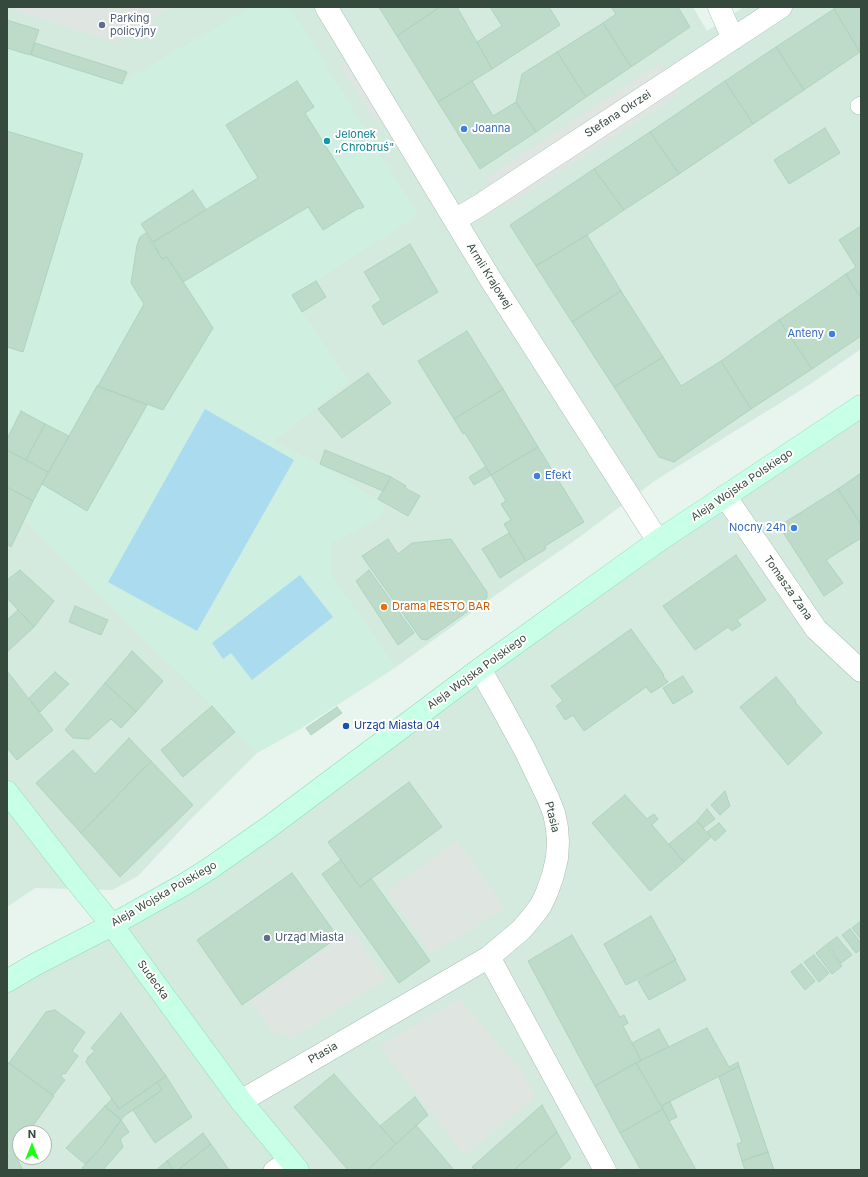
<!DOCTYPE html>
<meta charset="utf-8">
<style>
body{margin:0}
#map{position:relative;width:868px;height:1177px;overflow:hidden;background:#e7f5ee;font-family:Inter,sans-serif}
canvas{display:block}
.frame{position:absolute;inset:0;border:8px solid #35493d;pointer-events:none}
.north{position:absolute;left:12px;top:1125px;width:40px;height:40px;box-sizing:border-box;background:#fff;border:1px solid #aeb6b1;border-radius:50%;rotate:0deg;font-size:11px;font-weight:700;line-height:16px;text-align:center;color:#35493d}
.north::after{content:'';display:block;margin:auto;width:14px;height:18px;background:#1aff14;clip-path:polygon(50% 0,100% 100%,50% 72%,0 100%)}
</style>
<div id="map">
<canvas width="868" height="1177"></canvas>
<div class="frame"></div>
<div class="north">N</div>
</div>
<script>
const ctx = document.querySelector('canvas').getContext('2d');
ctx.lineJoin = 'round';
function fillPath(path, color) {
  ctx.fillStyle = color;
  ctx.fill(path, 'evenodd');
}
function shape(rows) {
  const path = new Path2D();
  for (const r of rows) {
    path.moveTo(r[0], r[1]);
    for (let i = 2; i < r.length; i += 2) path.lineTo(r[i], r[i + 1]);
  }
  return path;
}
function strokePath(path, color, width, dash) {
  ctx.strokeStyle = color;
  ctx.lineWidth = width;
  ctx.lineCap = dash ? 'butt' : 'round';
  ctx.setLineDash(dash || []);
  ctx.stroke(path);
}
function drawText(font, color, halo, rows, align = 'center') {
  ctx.font = font + ' Inter,sans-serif';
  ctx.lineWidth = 4;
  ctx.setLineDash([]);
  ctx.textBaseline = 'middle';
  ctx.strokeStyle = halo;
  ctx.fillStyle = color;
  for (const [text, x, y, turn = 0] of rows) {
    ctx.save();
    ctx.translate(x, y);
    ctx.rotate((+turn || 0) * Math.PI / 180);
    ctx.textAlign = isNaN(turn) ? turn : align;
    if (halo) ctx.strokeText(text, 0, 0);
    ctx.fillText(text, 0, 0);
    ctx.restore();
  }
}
fillPath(shape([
 [7,7,693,7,707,31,744,7,861,7,861,349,806,387,656,480,574,541,500,592,396,667,300,729,257,753,189,821,138,876,112,890,35,888,7,907],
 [861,406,861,1170,7,1170,7,990,112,925],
 [20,1133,44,1133,44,1157,20,1157]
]), '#d4eadf');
fillPath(shape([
 [251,7,290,7,418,215,316,281,293,295,302,312,349,381,273,442,320,464,385,505,380,518,331,543,331,574,396,667,300,729,257,753,235,732,212,706,23,519,70,436,21,411,7,439,7,48,123,82]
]), '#cff0e1');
fillPath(shape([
 [205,409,294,460,197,631,108,582],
 [300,575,333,617,252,680,231,653,223,659,212,643]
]), '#abdbee');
fillPath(shape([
 [7,7,172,7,115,42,7,8],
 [350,61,384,115,374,120,341,66],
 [661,63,666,71,491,184,486,178],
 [675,85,680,94,505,207,500,199],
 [457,840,505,908,431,954,387,892],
 [352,930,386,979,291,1040,286,1035,280,1033,274,1034,251,1001],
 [460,999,504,1051,519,1067,536,1096,465,1156,379,1046]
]), '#dfe6e2');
const building = shape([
 [379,7,440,7,397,36,379,7],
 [440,7,457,7,492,69,438,102,397,36,440,7],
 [490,7,549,7,560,25,492,69,477,42,502,26,490,7],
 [611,7,678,7,690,27,631,67,603,23,616,14,611,7],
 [836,7,861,7,860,52,834,9,836,7],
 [834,9,860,52,804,90,776,47,834,9],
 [7,20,39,30,30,55,7,48,7,20],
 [603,23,631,67,586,97,557,52,603,23],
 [35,43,127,72,122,84,31,55,35,43],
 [776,47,804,90,753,124,725,81,776,47],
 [557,52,586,97,536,132,516,102,522,74,557,52],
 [297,81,314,107,305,113,364,207,360,209,359,208,323,230,308,207,183,282,167,257,162,259,153,242,258,178,226,125,297,81],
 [472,81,493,116,516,102,536,132,480,169,438,102,472,81],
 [725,81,753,124,679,174,650,132,725,81],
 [825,128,840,153,789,184,774,160,825,128],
 [7,131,83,154,23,352,7,347,7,131],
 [650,132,679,174,624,210,594,169,650,132],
 [594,169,624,210,587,235,536,266,510,225,594,169],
 [193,190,206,210,153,242,141,224,193,190],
 [861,226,861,298,846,274,856,267,839,240,861,226],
 [146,233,162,259,167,257,213,328,163,410,98,386,144,304,131,283,137,245,140,237,146,233],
 [587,235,621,291,572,322,536,266,587,235],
 [410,244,438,292,383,325,372,306,381,300,364,272,410,244],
 [846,274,861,298,861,336,812,369,779,320,846,274],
 [316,281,326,297,302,312,292,295,316,281],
 [621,291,663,357,614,387,572,322,621,291],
 [779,320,812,369,751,409,721,361,779,320],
 [467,331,503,389,454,419,418,361,467,331],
 [663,357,681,386,721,361,751,409,674,462,659,457,614,387,663,357],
 [368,373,391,403,342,438,318,409,368,373],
 [97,386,147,405,87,511,42,484,97,386],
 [503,389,538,447,491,475,465,433,463,434,454,419,503,389],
 [21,411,45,424,26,460,7,450,7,439,21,411],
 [45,424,69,436,48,472,26,460,45,424],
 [538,447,584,522,545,546,546,549,526,561,504,524,511,520,501,504,506,501,491,475,538,447],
 [7,450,48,472,33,501,7,487,7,450],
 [325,450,391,477,383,491,320,464,325,450],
 [485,467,491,475,474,485,469,477,485,467],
 [861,473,861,524,838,489,861,473],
 [391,477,406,486,405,488,420,496,408,516,378,499,391,477],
 [7,487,33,501,11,547,7,544,7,487],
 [838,489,861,524,861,538,826,560,843,583,824,596,779,526,838,489],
 [509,533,526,561,500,578,482,549,509,533],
 [388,539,398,554,412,543,451,539,487,592,487,598,428,639,426,640,421,639,362,556,388,539],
 [736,555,766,600,737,620,741,625,732,631,728,627,695,650,663,606,736,555],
 [20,570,54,601,34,627,7,598,7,580,20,570],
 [369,570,414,633,398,645,356,581,369,570],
 [75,606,108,620,101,635,69,622,75,606],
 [18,610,34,627,7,652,7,620,18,610],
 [631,629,664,675,663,676,668,682,651,693,646,687,584,731,573,715,565,720,556,706,563,701,551,686,631,629],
 [132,651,163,681,136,712,105,683,132,651],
 [7,671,53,730,17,760,7,748,7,671],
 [55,672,69,684,40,712,29,698,55,672],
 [683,676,693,692,673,704,663,688,683,676],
 [776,677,796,701,795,702,822,733,788,765,740,707,776,677],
 [105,683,136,712,121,728,111,719,89,739,73,738,65,730,105,683],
 [212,706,235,732,183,777,161,750,212,706],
 [337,707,342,713,311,735,306,728,337,707],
 [129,738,151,761,81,833,36,783,73,750,95,774,129,738],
 [151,761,193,805,120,877,81,833,151,761],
 [409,782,442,827,360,887,328,842,409,782],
 [725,791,730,806,720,815,711,805,725,791],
 [625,795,647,819,654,814,658,819,652,825,684,862,650,891,592,823,625,795],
 [707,809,715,819,703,828,697,821,707,809],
 [697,821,711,837,684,862,669,844,697,821],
 [719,823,726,831,715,841,707,832,719,823],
 [341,860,360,887,371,878,430,961,399,983,322,874,341,860],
 [292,873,338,937,242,1005,197,940,292,873],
 [651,916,676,960,626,985,604,944,651,916],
 [861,921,861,939,852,928,861,921],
 [850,929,861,943,861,949,856,953,842,935,850,929],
 [572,935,620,1017,624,1015,628,1023,623,1026,641,1060,595,1086,528,961,572,935],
 [837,937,852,955,841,963,827,944,837,937],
 [826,945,842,966,832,974,816,953,826,945],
 [814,955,829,973,819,982,804,962,814,955],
 [675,960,686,980,649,1000,638,981,675,960],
 [801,964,815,981,805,990,791,972,801,964],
 [55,1010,85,1032,72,1051,78,1056,65,1074,63,1073,61,1077,65,1080,53,1095,9,1063,46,1012,55,1010],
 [121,1013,166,1076,119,1109,86,1062,88,1057,95,1051,91,1048,121,1013],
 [707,1028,729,1067,738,1062,739,1066,661,1106,636,1063,707,1028],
 [659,1029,669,1047,641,1060,632,1043,659,1029],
 [9,1063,54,1096,28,1133,20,1133,20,1144,14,1153,23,1170,7,1170,7,1065,9,1063],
 [636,1063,663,1109,620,1133,595,1086,636,1063],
 [739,1066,768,1152,742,1161,737,1144,742,1142,719,1077,739,1066],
 [334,1074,396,1144,367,1170,348,1170,294,1107,334,1074],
 [166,1076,192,1117,155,1143,133,1110,162,1090,157,1082,166,1076],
 [157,1082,162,1090,124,1116,121,1120,105,1106,112,1099,119,1109,157,1082],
 [415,1097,428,1115,396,1144,380,1126,415,1097],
 [670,1102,677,1117,669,1121,661,1106,670,1102],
 [542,1105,557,1132,514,1170,475,1170,472,1167,542,1105],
 [105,1106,121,1120,100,1149,85,1164,66,1148,105,1106],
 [663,1109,669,1121,696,1170,641,1170,620,1133,663,1109],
 [121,1120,129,1132,120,1139,123,1147,103,1170,84,1170,82,1168,100,1149,121,1120],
 [416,1125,454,1170,367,1170,396,1144,416,1125],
 [557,1132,571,1158,558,1170,514,1170,557,1132],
 [203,1133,211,1144,179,1169,173,1170,167,1161,203,1133],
 [211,1144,229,1170,180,1170,179,1169,211,1144],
 [768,1152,774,1170,745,1170,742,1161,768,1152],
 [167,1161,173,1170,156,1170,167,1161]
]);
fillPath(building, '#bedbca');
strokePath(building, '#add4be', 1);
const lane = shape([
 [859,106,861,105],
 [272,1170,288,1159]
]);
const street = shape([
 [326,7,491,280,658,541],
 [719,7,733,39],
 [455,220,480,205,781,7],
 [725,496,816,629,861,671],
 [480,669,501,706,525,750,548,798,554,813,557,828,558,842,557,858,553,875,547,892,541,905,533,916,521,930,489,957,605,1170],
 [241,1101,489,957]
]);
const secondary = shape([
 [7,792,73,877,112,925,241,1101,298,1170],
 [7,981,36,964,112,925,185,884,209,869,269,827,480,669,658,541,861,406]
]);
strokePath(lane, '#a8c2b4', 18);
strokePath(street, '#a8c2b4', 23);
strokePath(secondary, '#92d9ba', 23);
strokePath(lane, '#fff', 17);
strokePath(street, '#fff', 22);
strokePath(secondary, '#c7ffe7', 22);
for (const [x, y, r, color] of [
 [102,25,4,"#5c6f8a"],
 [464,129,4,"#3f7fe0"],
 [327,141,4,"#0f9aa8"],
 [832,334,4,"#3f7fe0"],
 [537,476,4,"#3f7fe0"],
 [794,528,4,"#3f7fe0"],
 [384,607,4,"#e8710a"],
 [346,726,4,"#1a4fb4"],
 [267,938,4,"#5c6f8a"]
]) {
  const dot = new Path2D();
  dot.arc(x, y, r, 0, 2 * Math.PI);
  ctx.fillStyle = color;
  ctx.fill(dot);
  strokePath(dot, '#fff', 1.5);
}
drawText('11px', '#4e5e75', '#fff', [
 ["Parking",110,19],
 ["policyjny",110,32],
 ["Urząd Miasta",275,938]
], 'left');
drawText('11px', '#35493d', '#fff', [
 ["Stefana Okrzei",618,114,-33],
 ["Armii Krajowej",489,276,58],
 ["Aleja Wojska Polskiego",742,485,-34],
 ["Tomasza Zana",788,588,55],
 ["Aleja Wojska Polskiego",477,672,-36],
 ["Ptasia",552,817,76],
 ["Aleja Wojska Polskiego",164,894,-30],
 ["Sudecka",153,980,54],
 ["Ptasia",323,1053,-30]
]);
drawText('11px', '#366cbe', '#fff', [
 ["Joanna",472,129],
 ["Anteny",824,334,"right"],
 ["Efekt",545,476],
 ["Nocny 24h",786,528,"right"]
], 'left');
drawText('11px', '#0d838f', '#fff', [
 ["Jelonek",335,135],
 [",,Chrobruś\"",335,148]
], 'left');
drawText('11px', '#c56008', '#fff', [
 ["Drama RESTO BAR",392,607]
], 'left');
drawText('11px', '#164399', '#fff', [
 ["Urząd Miasta 04",354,726]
], 'left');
</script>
